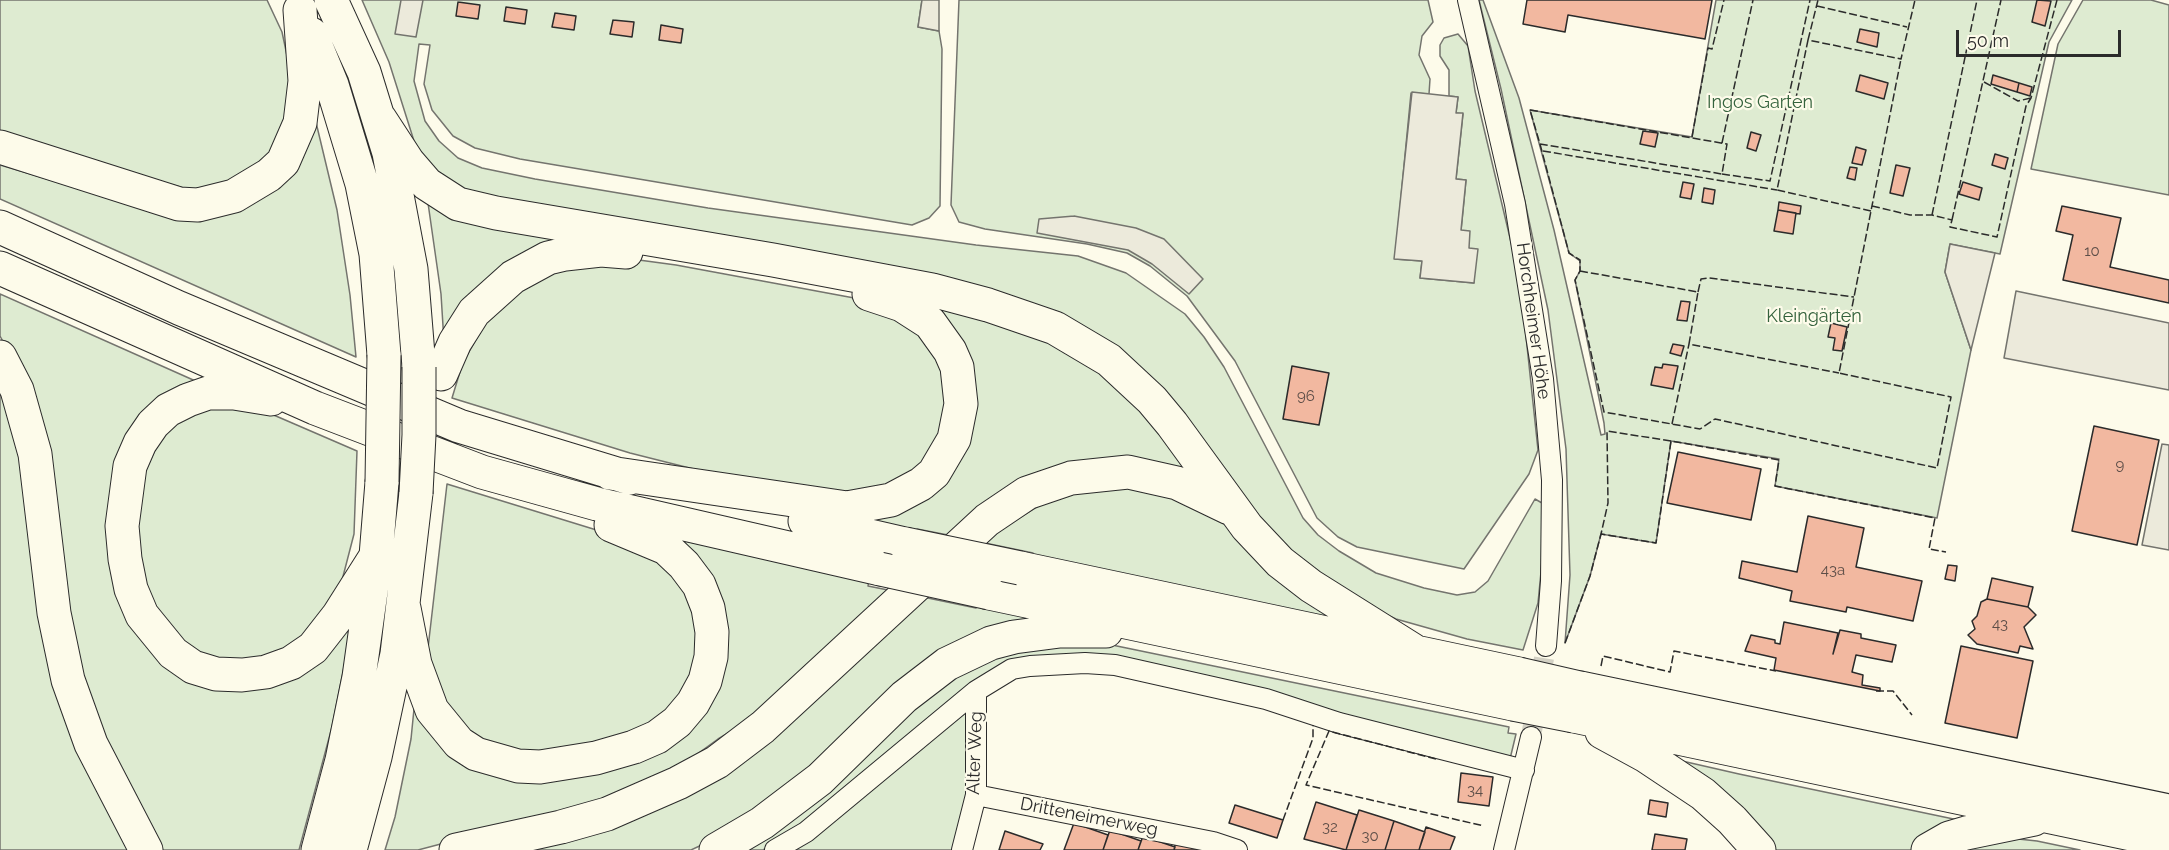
<!DOCTYPE html>
<meta charset="utf-8">
<style>
body{margin:0}
#map{position:relative;width:2169px;height:850px;overflow:hidden;background:#fdfbea;font-family:Raleway,sans-serif}
canvas{display:block}
.scale{position:absolute;left:1956px;top:30px;width:165px;height:27px;box-sizing:border-box;border:3px solid #2b2b2b;border-top:0;padding-left:8px;font-size:18px;line-height:21px;white-space:nowrap;color:#2b2b2b;-webkit-text-stroke:4px #fdfbea;paint-order:stroke}
</style>
<div id="map">
<canvas width="2169" height="850"></canvas>
<div class="scale">50 m</div>
</div>
<script>
const ctx = document.querySelector('canvas').getContext('2d');
ctx.lineJoin = 'round';
function fillPath(path, color) {
  ctx.fillStyle = color;
  ctx.fill(path, 'evenodd');
}
function shape(rows) {
  const path = new Path2D();
  for (const r of rows) {
    path.moveTo(r[0], r[1]);
    for (let i = 2; i < r.length; i += 2) path.lineTo(r[i], r[i + 1]);
  }
  return path;
}
function strokePath(path, color, width, dash) {
  ctx.strokeStyle = color;
  ctx.lineWidth = width;
  ctx.lineCap = dash ? 'butt' : 'round';
  ctx.setLineDash(dash || []);
  ctx.stroke(path);
}
function drawText(font, color, halo, rows, align = 'center') {
  ctx.font = font + ' Raleway,sans-serif';
  ctx.lineWidth = 4.5;
  ctx.setLineDash([]);
  ctx.textBaseline = 'middle';
  ctx.strokeStyle = halo;
  ctx.fillStyle = color;
  for (const [text, x, y, turn = 0] of rows) {
    ctx.save();
    ctx.translate(x, y);
    ctx.rotate((+turn || 0) * Math.PI / 180);
    ctx.textAlign = isNaN(turn) ? turn : align;
    if (halo) ctx.strokeText(text, 0, 0);
    ctx.fillText(text, 0, 0);
    ctx.restore();
  }
}
const green = shape([
 [0,0,267,0,282,32,292,79,278,152,209,195,0,137,0,0],
 [362,0,922,0,918,27,939,31,942,49,940,206,929,218,912,225,520,159,475,148,453,136,432,110,424,84,430,45,419,44,414,81,425,121,439,141,458,158,482,168,535,179,708,208,976,245,1078,256,1126,273,1185,314,1204,337,1224,367,1303,518,1318,535,1339,551,1376,573,1424,588,1457,595,1475,592,1488,581,1535,499,1542,503,1543,551,1538,603,1523,650,1467,639,1396,619,1367,606,1311,573,1091,336,463,194,430,170,414,141,389,62,362,0],
 [959,0,1428,0,1433,22,1422,36,1419,55,1430,79,1429,94,1411,93,1395,259,1422,261,1420,278,1474,283,1469,248,1461,231,1466,180,1456,179,1463,114,1456,113,1458,97,1449,96,1449,70,1440,56,1440,45,1444,38,1458,34,1468,46,1475,91,1520,280,1538,450,1529,474,1464,569,1357,547,1338,537,1317,518,1235,361,1187,296,1150,266,1127,253,1087,244,985,229,959,222,951,205,959,0],
 [1479,0,1483,0,1519,98,1554,230,1601,435,1605,434,1604,423,1575,280,1580,271,1580,261,1569,253,1530,110,1692,137,1716,0,2072,0,2049,42,2000,254,1950,244,1945,272,1971,350,1937,518,1775,486,1779,459,1671,441,1656,543,1601,534,1590,576,1565,643,1570,575,1566,449,1548,310,1501,89,1479,0],
 [2083,0,2151,0,2169,5,2169,195,2031,169,2058,44,2083,0],
 [314,114,337,210,350,295,356,357,0,199,0,165,138,206,214,216,314,114],
 [427,196,577,236,444,342,441,294,427,196],
 [624,258,676,265,865,300,887,307,938,352,952,405,926,467,870,498,749,483,630,453,452,398,463,362,485,324,542,272,624,258],
 [0,294,200,383,162,400,113,556,218,683,355,612,332,727,299,850,159,850,87,700,17,367,0,336,0,294],
 [917,302,997,317,1097,362,1202,480,1127,463,953,536,917,529,915,533,869,519,967,438,917,302],
 [0,381,18,424,37,562,136,850,0,850,0,381],
 [210,402,269,413,357,451,354,534,340,588,304,643,243,666,193,653,149,603,134,517,137,490,164,430,210,402],
 [447,484,642,544,690,588,702,659,669,714,629,736,533,756,481,743,440,703,428,648,447,484],
 [1143,486,1212,514,1348,626,1032,558,1033,553,980,542,1061,492,1143,486],
 [657,535,869,580,868,586,893,591,765,711,718,739,678,768,589,805,418,850,385,850,395,817,411,739,415,699,456,751,637,759,724,650,657,535],
 [923,597,976,608,977,602,1064,620,1026,623,828,756,719,837,691,850,507,850,602,826,923,597],
 [1112,645,1509,727,1508,733,1516,734,1510,759,1414,736,1262,690,1025,660,800,829,763,850,744,850,895,721,981,660,1032,646,1112,645],
 [970,705,969,803,955,850,790,850,970,705],
 [1669,758,1739,774,1963,821,1915,850,1773,850,1669,758],
 [2009,838,2037,841,2080,850,1950,850,2009,838]
]);
fillPath(green, '#deebd1');
strokePath(green, '#74746e', 1.5);
const parking = shape([
 [401,0,423,0,416,37,395,34,401,0],
 [922,0,939,0,939,31,918,27,922,0],
 [1412,92,1458,97,1456,113,1463,113,1456,179,1466,180,1461,230,1470,231,1469,248,1478,249,1474,283,1420,278,1422,261,1394,259,1412,92],
 [1074,216,1136,228,1164,239,1203,279,1189,294,1152,264,1128,250,1037,233,1039,219,1074,216],
 [1950,244,1995,253,1971,350,1945,272,1950,244],
 [2016,291,2169,323,2169,390,2004,358,2016,291],
 [2162,444,2169,445,2169,550,2142,545,2162,444]
]);
fillPath(parking, '#eceadb');
strokePath(parking, '#74746e', 1.5);
const building = shape([
 [1527,0,1712,0,1705,39,1568,15,1565,32,1523,24,1527,0],
 [2037,0,2051,1,2045,26,2032,22,2037,0],
 [458,2,480,5,478,19,456,16,458,2],
 [506,7,527,10,525,24,504,21,506,7],
 [555,13,576,16,574,30,552,27,555,13],
 [613,20,634,22,632,37,610,34,613,20],
 [661,25,683,29,681,43,659,40,661,25],
 [1860,29,1879,33,1877,47,1857,42,1860,29],
 [1860,75,1888,83,1884,99,1856,91,1860,75],
 [1993,75,2019,83,2017,92,1991,84,1993,75],
 [2019,83,2032,87,2030,96,2017,92,2019,83],
 [1643,131,1658,133,1655,147,1640,144,1643,131],
 [1751,132,1761,135,1756,151,1747,148,1751,132],
 [1856,147,1866,150,1862,165,1852,163,1856,147],
 [1995,154,2008,158,2005,169,1992,165,1995,154],
 [1896,165,1910,168,1903,196,1890,193,1896,165],
 [1850,167,1857,168,1855,180,1847,178,1850,167],
 [1683,182,1694,184,1691,199,1680,197,1683,182],
 [1963,182,1982,188,1979,200,1959,194,1963,182],
 [1704,188,1715,190,1713,204,1702,202,1704,188],
 [1779,202,1801,206,1800,214,1778,210,1779,202],
 [2062,206,2121,218,2110,267,2169,280,2169,303,2063,280,2073,235,2056,231,2062,206],
 [1778,210,1796,213,1793,234,1774,231,1778,210],
 [1681,301,1690,302,1687,321,1677,320,1681,301],
 [1831,323,1847,327,1842,351,1833,350,1835,338,1828,337,1831,323],
 [1673,344,1684,346,1681,356,1670,353,1673,344],
 [1663,364,1678,366,1673,389,1651,385,1655,367,1662,368,1663,364],
 [1292,366,1329,373,1319,425,1283,419,1292,366],
 [2094,426,2159,440,2137,545,2072,531,2094,426],
 [1678,452,1761,469,1751,520,1667,503,1678,452],
 [1808,516,1864,528,1856,567,1922,581,1913,621,1847,607,1846,612,1790,601,1792,591,1739,578,1742,561,1797,572,1808,516],
 [1948,565,1957,566,1955,581,1945,579,1948,565],
 [1992,578,2033,587,2028,607,1987,599,1992,578],
 [1987,599,2028,607,2036,615,2024,627,2033,649,2020,646,2018,653,1977,644,1968,635,1975,629,1972,621,1977,616,1981,602,1987,599],
 [1784,622,1838,633,1833,654,1840,630,1861,634,1861,638,1896,645,1892,662,1856,655,1852,672,1863,675,1862,685,1880,688,1880,691,1774,670,1776,658,1745,651,1751,635,1775,640,1775,643,1780,644,1784,622],
 [1961,646,2033,661,2017,738,1945,723,1961,646],
 [1461,773,1493,777,1489,806,1458,802,1461,773],
 [1650,800,1668,803,1666,817,1648,814,1650,800],
 [1316,802,1357,815,1346,850,1304,839,1316,802],
 [1235,805,1283,820,1277,838,1229,823,1235,805],
 [1359,810,1394,821,1385,850,1346,850,1359,810],
 [1394,821,1425,832,1419,850,1385,850,1394,821],
 [1074,823,1108,835,1103,850,1064,850,1074,823],
 [1426,827,1455,837,1450,850,1419,850,1426,827],
 [1110,830,1141,841,1138,850,1103,850,1110,830],
 [1005,831,1043,844,1040,850,999,850,1005,831],
 [1655,834,1687,839,1685,850,1652,850,1655,834],
 [1143,836,1175,847,1174,850,1138,850,1143,836],
 [1176,841,1202,850,1174,850,1176,841]
]);
fillPath(building, '#f2b8a0');
strokePath(building, '#2b2b2b', 1.5);
strokePath(shape([
 [1531,737,1546,646]
]), '#d3d1c4', 20, [20, 10]);
const street = shape([
 [1468,0,1515,204,1543,379,1552,480,1551,581,1546,646],
 [976,795,1213,842,1237,850],
 [775,850,806,832,976,691,1012,669,1030,666,1085,663,1115,665,1266,699,1339,723,1524,770],
 [962,850,976,795,976,691],
 [1504,850,1531,737]
]);
const highway = shape([
 [331,0,364,72,389,153,411,269,419,367],
 [311,34,332,85,362,184,376,254,384,355],
 [380,119,408,162,427,184,458,204,496,213,773,260,932,290,988,305,1055,328,1109,360,1152,400,1172,424,1247,527,1280,562,1311,586,1416,652],
 [0,147,179,204,198,205,234,196,269,175,283,162,300,123,305,81,300,10],
 [0,227,179,308,459,426,630,478],
 [0,268,315,408,482,472,597,504,880,569],
 [0,357,17,390,35,454,54,613,68,680,91,744,146,850],
 [441,374,455,342,474,312,513,277,548,258,565,254,601,250,626,252],
 [271,399,234,393,208,393,188,400,168,410,153,424,140,443,130,466,122,526,125,559,131,589,142,615,173,653,193,667,216,674,242,675,266,672,291,663,313,648,338,616,376,556],
 [610,473,847,508,891,500,921,484,934,473,954,439,961,404,957,367,950,351,930,323,902,305,869,294],
 [805,521,905,544],
 [1020,568,1519,674],
 [989,593,1513,704],
 [404,608,415,664,432,710,459,743,476,754,518,766,540,767,596,758,634,747,657,737,677,722,693,703,705,681,711,657,712,632,708,608,699,585,684,565,666,548,611,525],
 [1580,688,2169,811],
 [1574,716,2169,842],
 [1602,732,1646,756,1703,794,1732,820,1759,850],
 [318,850,342,760,359,677,376,556,382,482],
 [350,850,375,757,397,654,416,493],
 [456,850,561,827,607,814,678,783,717,762,763,727,987,520,1027,493,1071,478,1128,472,1177,483,1229,508],
 [716,850,762,823,820,779,904,697,947,664,991,643,1014,637,1060,631,1106,631],
 [1928,850,1949,838,1966,833,2034,819]
]);
strokePath(street, '#2b2b2b', 22);
strokePath(highway, '#2b2b2b', 35);
strokePath(street, '#fdfbea', 20);
strokePath(highway, '#fdfbea', 33);
const highwayBridge = shape([
 [382,482,384,355],
 [416,493,419,435,419,367],
 [905,544,1020,568],
 [880,569,989,593],
 [1519,674,1580,688],
 [1513,704,1574,716]
]);
strokePath(highwayBridge, '#2b2b2b', 35, []);
strokePath(highwayBridge, '#fdfbea', 33);
strokePath(shape([
 [1817,6,1907,27],
 [1808,40,1818,0,1815,0],
 [1984,82,2018,101,2031,98],
 [1530,110,1727,144,1722,174,1540,144,1530,110],
 [1692,137,1708,48,1712,49,1724,0],
 [1722,143,1753,0],
 [1540,144,1569,253,1580,260,1580,271,1575,280,1604,412,1700,429,1715,419,1937,468,1951,397,1839,373,1901,59],
 [1543,151,1777,190],
 [1722,174,1770,181,1810,0],
 [1872,206,1910,215,1932,215,1952,220,1950,227,1997,237,2026,106,2031,98,2057,0],
 [1871,211,1777,190,1808,40,1901,59,1915,0],
 [1932,215,1977,0],
 [1952,220,2001,0],
 [1580,271,1698,292,1689,344,1839,373],
 [1698,292,1701,279,1709,278,1854,297],
 [1672,424,1689,344],
 [1671,441,1607,431,1608,503,1601,534,1656,543,1671,441,1779,460,1775,486,1935,518,1929,549,1946,552],
 [1565,643,1590,576,1601,534],
 [1601,666,1603,656,1670,672,1674,651,1776,671],
 [1876,691,1893,691,1912,715],
 [1436,759,1329,731,1306,785,1484,826],
 [1283,820,1313,738,1313,725]
]), '#2b2b2b', 1.5, [8, 3]);
drawText('15px', '#5d4e48', null, [
 ["10",2092,251],
 ["96",1306,396],
 ["9",2120,465],
 ["43a",1833,570],
 ["43",2000,624],
 ["34",1475,790],
 ["32",1330,827],
 ["30",1370,836]
]);
drawText('18px', '#34623c', '#fdfbea', [
 ["Ingos Garten",1760,103],
 ["Kleingärten",1814,317]
]);
drawText('18px', '#2b2b2b', '#fdfbea', [
 ["Horchheimer Höhe",1533,321,82],
 ["Alter Weg",975,753,-88],
 ["Dritteneimerweg",1089,817,11]
]);
</script>
